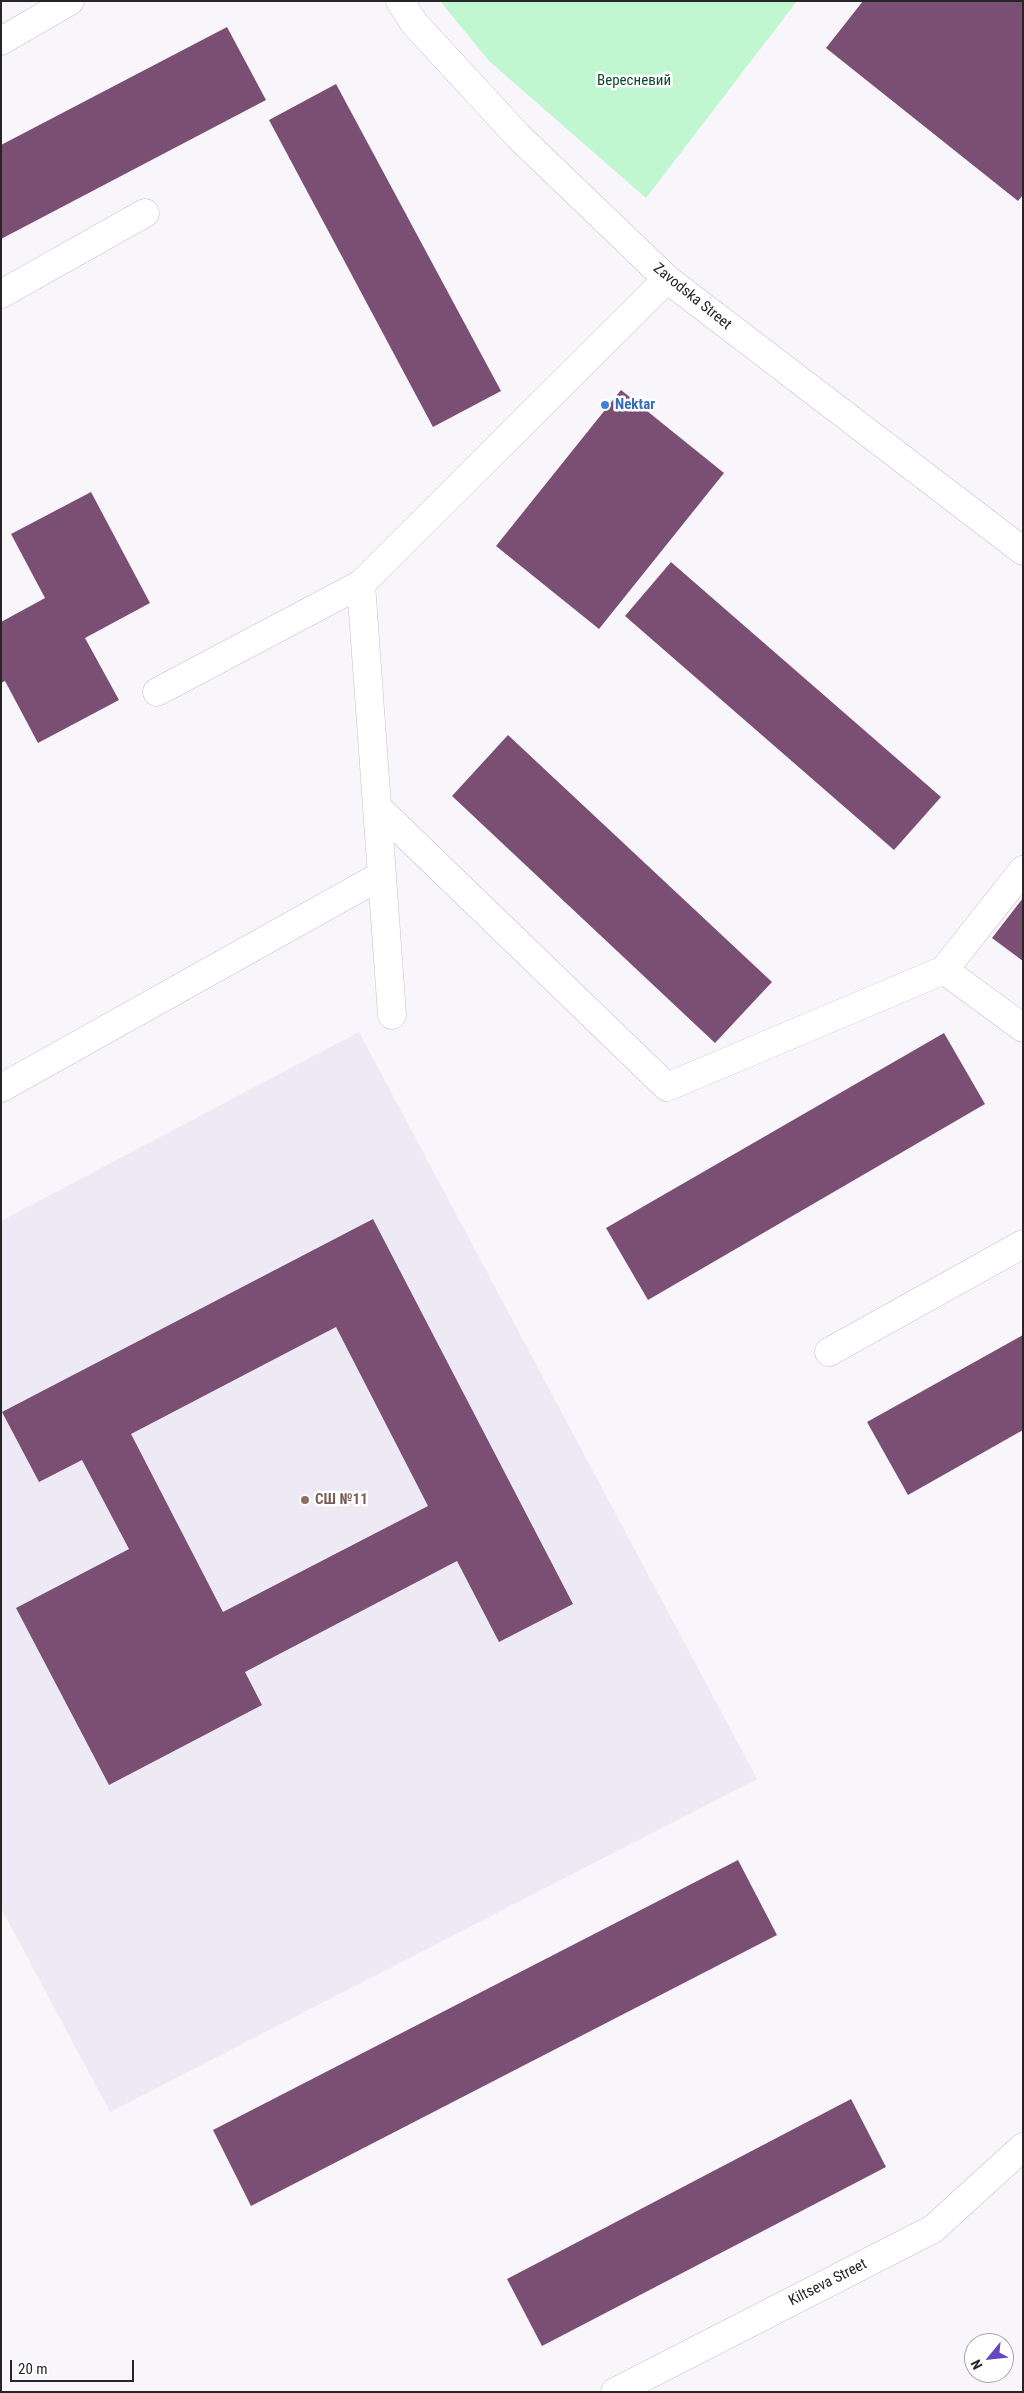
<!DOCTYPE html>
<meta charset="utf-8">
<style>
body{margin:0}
#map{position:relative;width:1024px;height:2393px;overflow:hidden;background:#f8f6fb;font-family:"Roboto Condensed",sans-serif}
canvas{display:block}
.frame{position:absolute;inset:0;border:2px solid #262527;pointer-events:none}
.north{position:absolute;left:964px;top:2333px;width:50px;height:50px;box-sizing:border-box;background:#fff;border:1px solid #a8a8a9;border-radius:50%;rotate:242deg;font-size:14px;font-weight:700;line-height:20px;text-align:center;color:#262527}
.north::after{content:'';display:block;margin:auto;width:18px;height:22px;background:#6645be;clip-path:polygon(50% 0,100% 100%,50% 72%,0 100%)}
.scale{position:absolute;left:10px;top:2360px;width:124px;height:22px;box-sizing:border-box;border:2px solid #262527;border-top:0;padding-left:6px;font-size:15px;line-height:18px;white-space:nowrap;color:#262527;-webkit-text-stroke:4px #fff;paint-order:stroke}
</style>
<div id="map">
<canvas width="1024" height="2393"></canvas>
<div class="frame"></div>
<div class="north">N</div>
<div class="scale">20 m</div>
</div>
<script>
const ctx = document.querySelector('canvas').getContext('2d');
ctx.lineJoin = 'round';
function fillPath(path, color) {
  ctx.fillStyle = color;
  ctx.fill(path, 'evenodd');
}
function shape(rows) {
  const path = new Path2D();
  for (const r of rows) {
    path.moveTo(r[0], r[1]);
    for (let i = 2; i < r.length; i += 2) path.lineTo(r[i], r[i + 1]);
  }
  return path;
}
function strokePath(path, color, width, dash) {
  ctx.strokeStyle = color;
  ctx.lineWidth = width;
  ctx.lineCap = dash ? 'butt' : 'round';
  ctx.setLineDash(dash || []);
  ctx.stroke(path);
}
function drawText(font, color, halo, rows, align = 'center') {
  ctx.font = font + ' "Roboto Condensed",sans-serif';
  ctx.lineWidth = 5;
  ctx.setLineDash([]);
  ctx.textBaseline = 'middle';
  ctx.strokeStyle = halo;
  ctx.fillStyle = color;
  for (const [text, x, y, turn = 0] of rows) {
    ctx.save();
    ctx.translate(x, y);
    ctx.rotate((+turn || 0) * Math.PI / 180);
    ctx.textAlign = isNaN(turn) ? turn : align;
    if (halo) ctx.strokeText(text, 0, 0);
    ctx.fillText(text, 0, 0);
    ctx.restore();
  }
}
fillPath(shape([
 [359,1032,757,1779,110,2112,1,1908,1,1221]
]), '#ede9f5');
fillPath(shape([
 [440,1,797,1,646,198,489,61]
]), '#c0f6d0');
fillPath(shape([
 [863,1,1023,1,1023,195,1018,201,826,48],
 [227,27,266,100,1,239,1,145],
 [336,84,501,391,433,427,269,120],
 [621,390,724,473,599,629,496,546],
 [91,492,150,603,85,638,119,700,38,743,5,681,1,683,1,622,45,598,11,534],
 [671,562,941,797,894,850,625,616],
 [508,735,772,982,715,1043,452,796],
 [1023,898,1023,961,992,938],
 [944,1033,985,1104,648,1300,606,1228],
 [373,1219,573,1604,499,1642,457,1561,245,1672,262,1705,109,1785,16,1608,129,1549,82,1460,39,1482,2,1412],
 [336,1327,428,1506,223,1612,131,1434],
 [1023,1335,1023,1430,908,1495,867,1422],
 [738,1860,777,1935,251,2206,213,2130],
 [851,2099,886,2167,542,2346,507,2279]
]), '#7b4f74');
const minor = shape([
 [400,1,414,23,518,136,667,279,1023,551],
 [1,41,70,1],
 [1,294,145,213],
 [361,584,392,1015],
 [157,692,361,584,667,279],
 [377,807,667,1087,944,970],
 [1023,870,944,970,1023,1028],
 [1,1088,382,875],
 [829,1352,1023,1244],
 [615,2392,933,2229,1023,2147]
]);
strokePath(minor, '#c3c2c6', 29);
strokePath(minor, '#fff', 28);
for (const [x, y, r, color] of [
 [605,405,5,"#3f7fe0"],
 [305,1500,5,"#8d6e63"]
]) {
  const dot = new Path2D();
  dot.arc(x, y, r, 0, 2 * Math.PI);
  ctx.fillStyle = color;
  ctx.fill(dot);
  strokePath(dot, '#fff', 2);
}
drawText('15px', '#094c29', '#fff', [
 ["Вересневий",634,81]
]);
drawText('15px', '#262527', '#fff', [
 ["Zavodska Street",692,297,39],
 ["Kiltseva Street",828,2283,-27]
]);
drawText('bold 15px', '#366cbe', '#fff', [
 ["Nektar",615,405]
], 'left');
drawText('bold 15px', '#785e54', '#fff', [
 ["СШ №11",315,1500]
], 'left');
</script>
